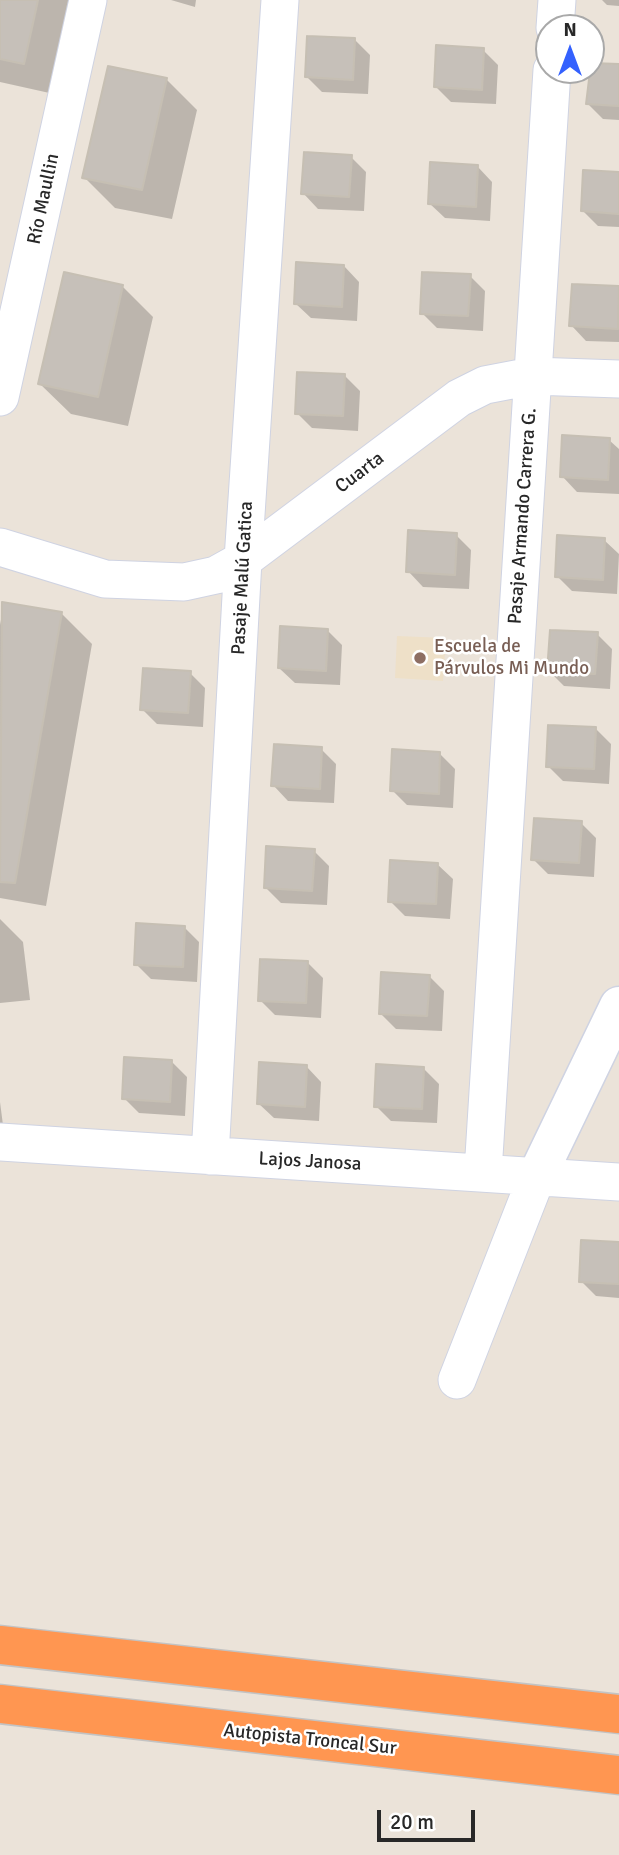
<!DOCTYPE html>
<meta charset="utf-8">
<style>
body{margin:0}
#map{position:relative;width:619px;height:1855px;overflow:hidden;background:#ebe3d9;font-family:Signika,sans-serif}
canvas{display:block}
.north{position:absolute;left:535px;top:14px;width:70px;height:70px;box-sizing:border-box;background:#fff;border:2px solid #a9a9a9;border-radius:50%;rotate:0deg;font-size:19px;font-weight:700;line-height:28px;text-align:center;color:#282828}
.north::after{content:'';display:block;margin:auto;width:24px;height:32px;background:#3461fe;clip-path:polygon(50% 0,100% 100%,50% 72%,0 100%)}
.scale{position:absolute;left:377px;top:1810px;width:98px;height:32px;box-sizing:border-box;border:4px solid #282828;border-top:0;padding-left:9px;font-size:21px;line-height:24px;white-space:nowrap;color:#282828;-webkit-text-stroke:5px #fff;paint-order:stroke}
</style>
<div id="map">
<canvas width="619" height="1855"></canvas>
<div class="north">N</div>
<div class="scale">20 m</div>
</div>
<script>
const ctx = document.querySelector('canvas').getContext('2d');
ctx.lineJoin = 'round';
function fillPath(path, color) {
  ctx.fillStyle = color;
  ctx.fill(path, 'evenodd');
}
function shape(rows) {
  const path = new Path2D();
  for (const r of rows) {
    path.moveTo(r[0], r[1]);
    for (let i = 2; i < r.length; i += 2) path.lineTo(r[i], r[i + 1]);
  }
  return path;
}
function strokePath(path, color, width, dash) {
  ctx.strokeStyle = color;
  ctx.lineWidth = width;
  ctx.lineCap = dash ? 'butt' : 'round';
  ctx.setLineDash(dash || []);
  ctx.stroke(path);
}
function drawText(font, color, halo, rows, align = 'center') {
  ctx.font = font + ' Signika,sans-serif';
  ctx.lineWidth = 5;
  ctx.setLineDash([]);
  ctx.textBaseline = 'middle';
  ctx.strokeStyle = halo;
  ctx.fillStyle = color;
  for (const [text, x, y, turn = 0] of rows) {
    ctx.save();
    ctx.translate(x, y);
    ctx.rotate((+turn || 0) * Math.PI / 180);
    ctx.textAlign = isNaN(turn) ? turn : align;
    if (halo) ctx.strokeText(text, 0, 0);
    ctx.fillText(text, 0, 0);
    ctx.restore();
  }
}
fillPath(shape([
 [397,636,446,638,443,681,395,678]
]), '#eee0c8');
fillPath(shape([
 [0,0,76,0,54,94,0,82],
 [171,0,196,0,195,7],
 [602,0,619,0,619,6,607,5],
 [355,40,370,55,368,94,322,92,307,77],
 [483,50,498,65,496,104,451,102,435,86],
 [619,66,619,120,603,119,588,104,590,70],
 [109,68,167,80,197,110,172,219,115,208,84,177],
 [351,157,366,172,364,211,318,209,303,193],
 [477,166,492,182,490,221,445,218,429,203],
 [619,173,619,227,598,226,583,211],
 [344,266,359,282,357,321,311,318,295,303],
 [470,276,485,291,483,331,437,328,422,313],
 [122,286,153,317,128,426,71,414,40,384],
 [574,286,619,288,619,342,586,341,571,325],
 [345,376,360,391,358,431,312,428,297,413],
 [609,440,619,449,619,494,577,492,562,476],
 [456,535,471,550,469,589,423,587,408,571],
 [604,540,619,554,617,594,572,591,557,576],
 [4,604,61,613,92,644,46,906,0,898,0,625],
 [327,630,342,645,340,685,295,683,279,668],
 [597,634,612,649,610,689,564,686,549,671],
 [190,673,205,688,203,727,157,724,142,709],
 [596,729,611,744,609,784,563,781,548,766],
 [321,749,336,764,334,803,288,801,273,785],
 [440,754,455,769,453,808,407,805,392,790],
 [581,823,596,838,594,877,548,874,533,859],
 [314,851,329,866,327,905,281,903,266,888],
 [437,864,453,879,450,919,405,916,390,901],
 [0,919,23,942,30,1000,0,1003],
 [184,927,199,942,197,982,151,979,136,964],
 [308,963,323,978,321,1018,275,1015,260,1000],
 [429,976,444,991,442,1031,396,1029,381,1014],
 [172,1062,187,1077,185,1116,139,1113,124,1098],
 [306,1066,321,1082,319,1121,274,1118,258,1103],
 [424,1069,439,1084,437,1123,391,1121,376,1106],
 [0,1102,3,1125,0,1125],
 [619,1244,619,1298,596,1296,581,1281]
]), '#0003');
const building = shape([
 [0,0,38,0,24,64,0,59,0,0],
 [307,36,355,38,353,80,305,77,307,36],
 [436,45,484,48,482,90,434,87,436,45],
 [591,63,619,64,619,106,586,104,591,63],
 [108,66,167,78,142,190,82,178,108,66],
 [304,152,352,155,349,197,301,194,304,152],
 [430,162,478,165,476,207,428,204,430,162],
 [583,170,619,172,619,214,581,211,583,170],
 [296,262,344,265,342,307,294,304,296,262],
 [64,272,123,285,98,397,38,384,64,272],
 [422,272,471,274,468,316,420,314,422,272],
 [572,284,619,286,618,329,569,326,572,284],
 [297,372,345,374,343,416,295,414,297,372],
 [562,435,610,438,608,480,560,477,562,435],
 [408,530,457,533,455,575,406,572,408,530],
 [557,535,605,538,603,580,555,577,557,535],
 [2,602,62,612,15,883,0,882,2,602],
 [280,626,328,629,326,671,278,668,280,626],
 [550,630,598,632,595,674,547,672,550,630],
 [143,668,191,671,188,713,140,710,143,668],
 [548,725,596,727,594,769,546,767,548,725],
 [274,744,322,747,320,789,271,786,274,744],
 [392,749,440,752,439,794,390,791,392,749],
 [534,818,582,821,579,863,531,860,534,818],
 [266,846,315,849,312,891,264,888,266,846],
 [390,860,438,863,436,904,388,902,390,860],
 [136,923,185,926,183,967,134,965,136,923],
 [260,959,308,961,306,1003,258,1001,260,959],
 [381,972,430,975,427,1016,379,1014,381,972],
 [124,1057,172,1060,170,1102,122,1099,124,1057],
 [259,1062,307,1065,305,1107,257,1104,259,1062],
 [376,1064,424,1067,422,1109,374,1107,376,1064],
 [581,1240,619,1242,619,1284,579,1282,581,1240]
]);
fillPath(building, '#c6c0b9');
strokePath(building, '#c6bfb3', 2);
const minor = shape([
 [555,28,557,0],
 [0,397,88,0],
 [0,547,105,579,184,582,216,575,243,560,459,398,485,385,532,376,619,379],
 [0,1142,619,1182],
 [210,1156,243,560,280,0],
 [483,1172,552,70],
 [457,1380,537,1176]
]);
const tertiary = shape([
 [537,1176,619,1006]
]);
const motorway = shape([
 [0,1645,619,1714],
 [0,1704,619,1775]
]);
strokePath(minor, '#cfd3e2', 39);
strokePath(tertiary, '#cfd3e2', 41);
strokePath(motorway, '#c3c3c3', 41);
strokePath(minor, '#fff', 37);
strokePath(tertiary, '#fff', 38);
strokePath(motorway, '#ff9651', 38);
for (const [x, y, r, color] of [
 [420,658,7,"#8d6e63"]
]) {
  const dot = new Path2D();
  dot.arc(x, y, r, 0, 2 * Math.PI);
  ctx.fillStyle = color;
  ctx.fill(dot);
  strokePath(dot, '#fff', 2.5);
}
drawText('19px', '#282828', '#fff', [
 ["Río Maullin",44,199,-78],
 ["Cuarta",360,473,-37],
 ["Pasaje Armando Carrera G.",523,516,-86],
 ["Pasaje Malú Gatica",243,578,-87],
 ["Lajos Janosa",310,1162,3],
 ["Autopista Troncal Sur",310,1740,6]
]);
drawText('19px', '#785e54', '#fff', [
 ["Escuela de",434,647],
 ["Párvulos Mi Mundo",434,669]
], 'left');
</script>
